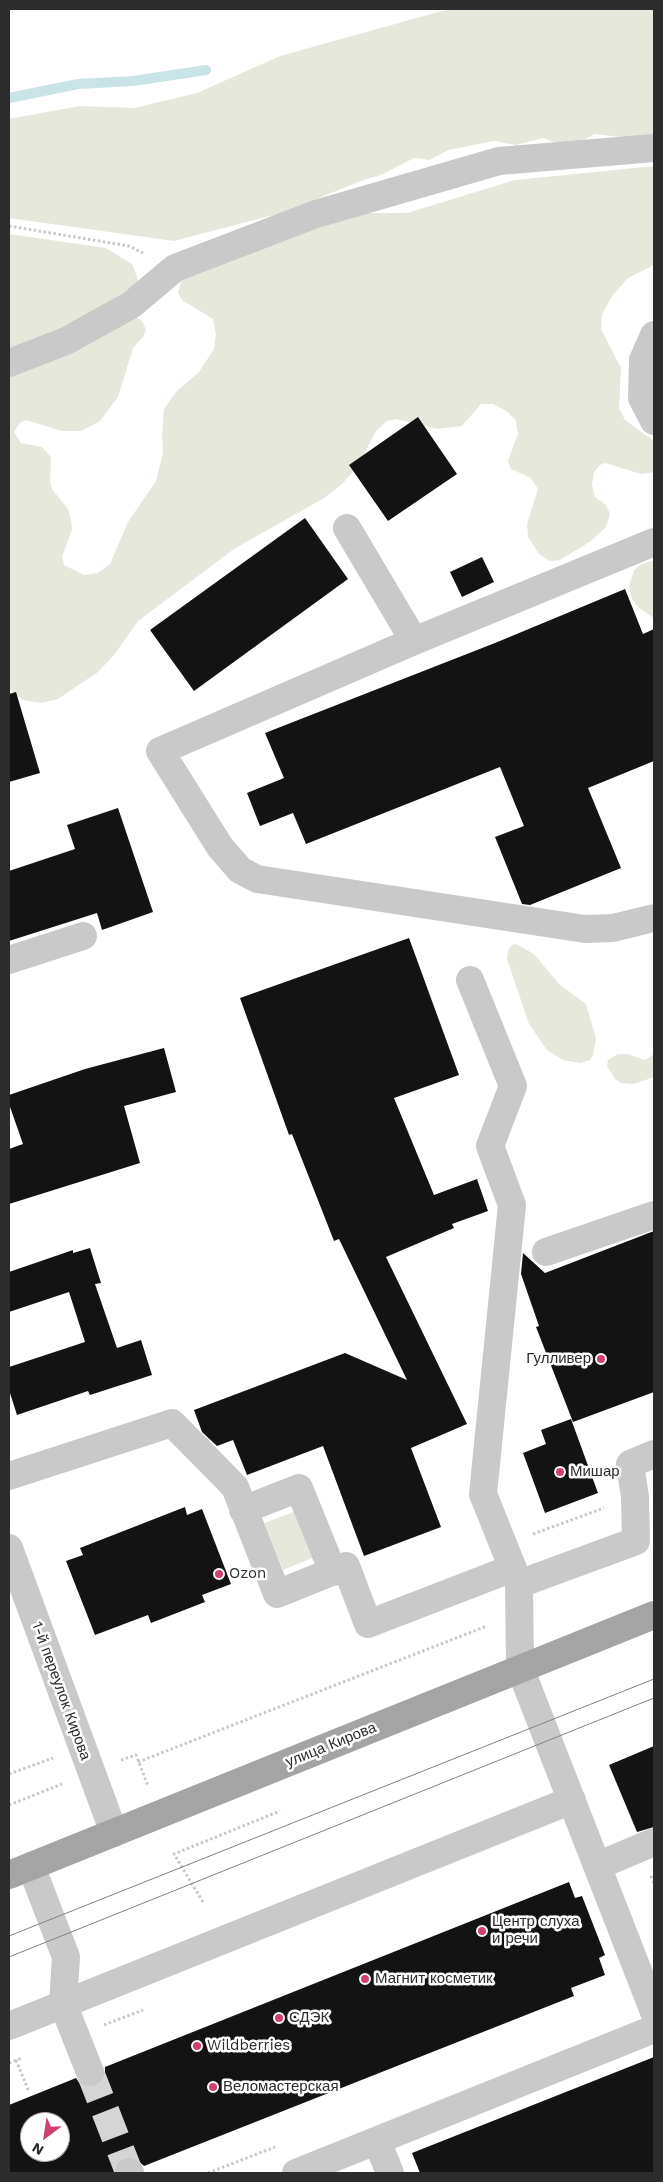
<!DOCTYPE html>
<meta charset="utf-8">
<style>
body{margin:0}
#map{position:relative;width:663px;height:2182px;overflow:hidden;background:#fff;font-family:"Work Sans",sans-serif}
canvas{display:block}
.frame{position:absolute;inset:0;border:10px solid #2c2c2c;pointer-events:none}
.north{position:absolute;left:20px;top:2112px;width:50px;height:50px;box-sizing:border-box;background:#fff;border:1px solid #ababab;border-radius:50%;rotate:211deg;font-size:14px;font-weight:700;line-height:20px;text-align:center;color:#2c2c2c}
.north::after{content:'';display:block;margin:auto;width:18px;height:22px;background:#d04173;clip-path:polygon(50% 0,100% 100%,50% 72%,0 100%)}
</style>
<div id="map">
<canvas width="663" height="2182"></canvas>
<div class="frame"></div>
<div class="north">N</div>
</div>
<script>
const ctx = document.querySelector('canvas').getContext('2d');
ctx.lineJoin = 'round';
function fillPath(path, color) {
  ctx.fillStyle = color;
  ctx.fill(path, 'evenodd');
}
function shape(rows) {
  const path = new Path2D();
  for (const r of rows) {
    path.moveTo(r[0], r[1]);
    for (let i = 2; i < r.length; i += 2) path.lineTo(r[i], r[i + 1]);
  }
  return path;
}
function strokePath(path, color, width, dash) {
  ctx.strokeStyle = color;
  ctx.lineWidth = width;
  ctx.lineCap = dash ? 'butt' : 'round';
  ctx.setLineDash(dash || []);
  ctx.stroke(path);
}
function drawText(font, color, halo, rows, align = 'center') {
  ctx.font = font + ' "Work Sans",sans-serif';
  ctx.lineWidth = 5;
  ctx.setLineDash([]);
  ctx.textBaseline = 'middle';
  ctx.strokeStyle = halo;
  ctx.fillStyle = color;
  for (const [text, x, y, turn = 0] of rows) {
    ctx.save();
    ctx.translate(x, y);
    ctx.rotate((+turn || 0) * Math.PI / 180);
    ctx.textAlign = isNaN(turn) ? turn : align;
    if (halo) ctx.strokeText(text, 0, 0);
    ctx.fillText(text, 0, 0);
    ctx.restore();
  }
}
fillPath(shape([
 [449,9,654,9,654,137,638,139,595,134,579,142,554,142,543,138,516,145,494,141,449,150,429,160,414,158,381,175,363,180,285,212,174,241,9,218,9,119,80,106,134,108,197,93,280,56],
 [654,166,654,265,628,278,612,296,602,315,601,329,621,368,619,408,625,420,654,441,654,472,641,474,605,463,600,465,594,472,592,485,595,497,606,505,610,514,606,527,591,541,560,560,550,561,539,554,528,537,527,524,538,489,531,478,511,469,508,461,518,434,516,421,508,412,493,404,481,404,462,426,437,429,396,419,387,421,376,431,358,466,342,484,324,498,234,549,138,621,114,655,98,672,58,699,41,703,23,700,9,689,9,373,131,319,137,318,142,321,146,330,143,337,133,348,118,397,100,421,81,431,62,431,26,420,20,423,14,432,21,443,42,447,51,457,50,481,52,489,68,509,71,520,72,530,62,557,64,565,84,575,98,573,110,564,128,522,156,481,163,453,162,435,164,409,176,392,199,372,214,349,216,334,213,319,182,300,178,293,181,282,188,274,360,213,407,213,515,180],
 [9,234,106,248,132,264,139,282,127,299,9,352],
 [654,560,654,618,639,608,632,599,629,586,634,570,642,564],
 [516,944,534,954,559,984,586,1004,596,1038,593,1055,590,1060,580,1063,563,1060,547,1050,529,1024,507,959,508,950,512,945],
 [618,1054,628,1054,645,1060,654,1054,654,1077,634,1084,621,1083,615,1079,607,1066,608,1060],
 [294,1512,312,1558,283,1570,264,1523]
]), '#e6e8db');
strokePath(shape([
 [9,98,78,84,133,81,206,70]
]), '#c9e3e6', 10);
fillPath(shape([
 [418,417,457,474,388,521,349,465],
 [305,518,348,579,194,691,150,630],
 [482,557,494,582,462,597,450,572],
 [625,589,643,634,654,629,654,761,588,788,621,868,530,905,522,904,495,837,524,826,500,767,306,844,293,813,260,826,247,793,284,778,265,733,495,643],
 [16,692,40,773,9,782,9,694],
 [118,808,153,912,102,930,97,913,9,941,9,871,75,849,67,825],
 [409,938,459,1075,394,1098,434,1195,477,1179,488,1211,452,1224,454,1228,386,1257,467,1424,411,1448,441,1527,364,1556,323,1446,247,1475,233,1440,217,1446,202,1432,194,1410,345,1353,407,1380,339,1239,334,1241,292,1134,289,1135,240,998],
 [164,1048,176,1092,124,1106,140,1163,9,1204,9,1149,23,1144,9,1104,9,1095,85,1069],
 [654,1231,654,1392,573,1422,536,1327,539,1326,521,1274,523,1253,545,1273],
 [90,1248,101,1283,95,1284,117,1348,141,1340,152,1375,90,1395,88,1391,17,1415,9,1390,9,1367,85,1342,69,1292,9,1312,9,1272,73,1250,73,1253],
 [571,1419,598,1493,545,1513,523,1453,546,1444,541,1430],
 [185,1507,187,1515,202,1509,231,1584,202,1595,205,1602,151,1623,148,1615,95,1635,66,1561,83,1555,80,1548],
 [654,1746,654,1827,637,1832,609,1765],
 [569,1882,575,1898,582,1896,605,1955,599,1958,605,1975,571,1988,574,1996,144,2166,134,2157,125,2157,118,2161,114,2173,9,2173,9,2105,76,2078,80,2084,87,2087,96,2086,102,2082,105,2075,105,2067],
 [30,2122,60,2122,60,2152,30,2152],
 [654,2057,654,2173,420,2173,412,2153]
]), '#131313');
strokePath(shape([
 [90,2072,129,2172]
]), '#d5d5d5', 28, [28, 14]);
strokePath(shape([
 [9,226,129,246,143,253],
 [533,1534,604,1508],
 [121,1760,136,1755,148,1786],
 [138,1762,487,1626],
 [9,1774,53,1758],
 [9,1805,62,1784],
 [651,1876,654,1883],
 [203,1902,174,1854,280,1811],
 [104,2025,143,2010],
 [16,2060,29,2092],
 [9,2063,22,2058],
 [208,2173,275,2147]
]), '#c9c9c9', 3, [2.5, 2.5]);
strokePath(shape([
 [654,335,643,360,642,398,654,421],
 [9,363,66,341,131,305,175,268,316,214,499,161,654,148],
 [347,528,414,641],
 [654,542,414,641,160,751,220,847,240,870,257,879,585,929,613,928,654,918],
 [9,960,83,936],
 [470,980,513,1086,490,1146,512,1205,483,1494,519,1584,520,1668,654,2012],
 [546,1252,654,1215],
 [9,1476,172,1423,235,1487,277,1594,346,1566,368,1624,513,1568],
 [243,1510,299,1488,333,1572],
 [9,1548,114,1833],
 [519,1584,636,1541,635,1497,630,1464,654,1454],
 [31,1866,66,1957,63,2004,90,2072],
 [597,1866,654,1842],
 [9,2026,572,1800],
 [377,2141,390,2173],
 [129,2172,130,2173],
 [296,2173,654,2029]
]), '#c9c9c9', 28);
strokePath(shape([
 [9,1875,654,1615]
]), '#a4a4a4', 28);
strokePath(shape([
 [9,1936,654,1679],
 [9,1957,654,1698]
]), '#818181', 1);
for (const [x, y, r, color] of [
 [601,1359,5,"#d04173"],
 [560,1472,5,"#d04173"],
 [219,1574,5,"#d04173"],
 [482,1931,5,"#d04173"],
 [365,1979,5,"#d04173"],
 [279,2018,5,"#d04173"],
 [197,2046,5,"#d04173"],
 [213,2087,5,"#d04173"]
]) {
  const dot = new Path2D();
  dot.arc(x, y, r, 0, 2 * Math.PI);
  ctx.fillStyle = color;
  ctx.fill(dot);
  strokePath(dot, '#fff', 2);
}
drawText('15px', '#2c2c2c', '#fff', [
 ["Гулливер",591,1359,"right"],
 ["Мишар",570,1472],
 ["Ozon",229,1574],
 ["Центр слуха",492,1922],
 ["и речи",492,1939],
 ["Магнит косметик",375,1979],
 ["СДЭК",289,2018],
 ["Wildberries",207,2046],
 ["Веломастерская",223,2087]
], 'left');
drawText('15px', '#2c2c2c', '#fff', [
 ["1-й переулок Кирова",61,1691,70],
 ["улица Кирова",331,1745,-22]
]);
</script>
